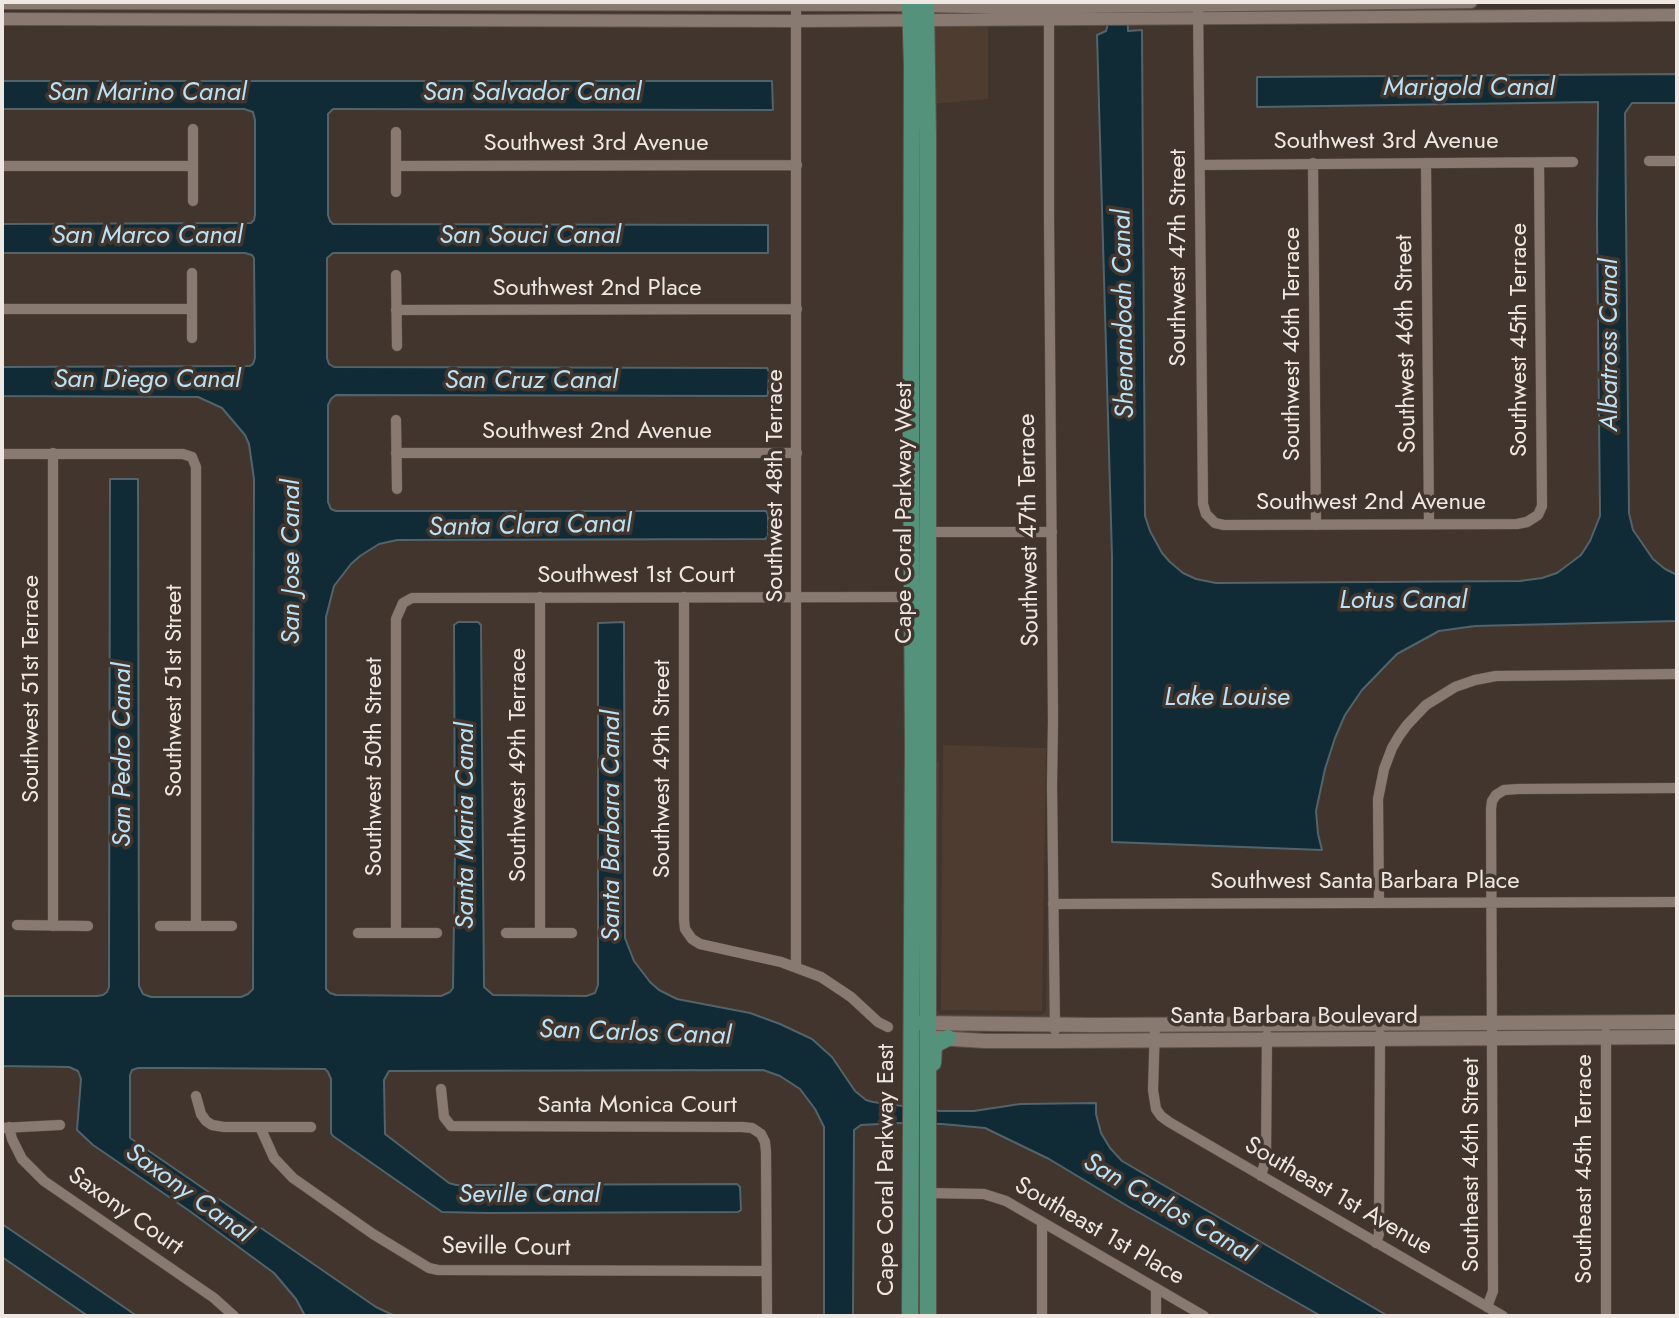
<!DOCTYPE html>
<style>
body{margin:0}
#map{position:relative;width:1679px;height:1318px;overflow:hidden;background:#41352d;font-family:Jost,sans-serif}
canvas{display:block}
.frame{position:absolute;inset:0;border:4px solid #efe7e2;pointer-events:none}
</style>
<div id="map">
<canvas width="1679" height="1318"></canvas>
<div class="frame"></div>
</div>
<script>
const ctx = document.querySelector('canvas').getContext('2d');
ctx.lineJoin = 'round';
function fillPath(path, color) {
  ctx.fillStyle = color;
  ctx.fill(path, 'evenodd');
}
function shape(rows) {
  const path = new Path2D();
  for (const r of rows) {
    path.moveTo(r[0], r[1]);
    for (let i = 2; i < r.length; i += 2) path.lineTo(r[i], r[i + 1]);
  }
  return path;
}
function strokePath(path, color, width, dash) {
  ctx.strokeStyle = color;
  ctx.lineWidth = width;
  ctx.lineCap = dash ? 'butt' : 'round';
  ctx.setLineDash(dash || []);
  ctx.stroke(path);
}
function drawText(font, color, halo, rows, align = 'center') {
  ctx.font = font + ' Jost,sans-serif';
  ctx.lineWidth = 7;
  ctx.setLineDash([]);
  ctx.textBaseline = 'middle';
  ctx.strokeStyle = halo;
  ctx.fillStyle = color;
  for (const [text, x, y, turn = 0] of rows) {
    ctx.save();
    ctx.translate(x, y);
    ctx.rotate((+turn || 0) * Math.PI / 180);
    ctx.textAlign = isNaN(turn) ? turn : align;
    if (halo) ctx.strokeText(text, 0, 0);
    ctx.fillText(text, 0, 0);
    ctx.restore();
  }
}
fillPath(shape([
 [931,24,988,24,988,99,932,104],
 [943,745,1046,748,1042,1011,941,1010],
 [1050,758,1056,1019,932,1019,932,762,939,761,937,1012,941,1014,1042,1015,1046,1011]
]), '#4e3c30');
const water = shape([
 [1114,2,1127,2,1128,31,1142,30,1145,516,1150,531,1162,553,1170,562,1183,573,1196,579,1216,583,1520,581,1542,578,1557,573,1581,555,1590,541,1600,516,1597,223,1598,102,1257,107,1257,77,1677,74,1677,103,1632,103,1625,113,1629,513,1633,530,1653,559,1665,569,1677,575,1677,621,1475,626,1439,631,1397,654,1362,690,1345,715,1335,738,1325,769,1316,811,1318,834,1322,850,1112,842,1112,556,1097,35,1106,31,1114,2],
 [2,81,772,81,773,110,337,109,333,109,328,114,328,215,330,221,333,224,768,225,768,253,333,253,327,258,327,358,329,364,334,367,767,368,769,372,768,393,767,396,336,395,331,399,328,405,328,502,331,509,336,511,766,511,768,515,768,536,765,539,397,540,379,544,360,556,351,564,334,586,326,617,326,989,330,993,336,995,441,996,450,992,453,988,455,851,454,625,458,622,478,622,481,625,484,987,493,995,586,996,595,993,598,985,598,623,624,622,625,938,634,961,650,982,659,990,677,999,750,1013,780,1024,812,1039,832,1057,855,1091,866,1100,873,1102,940,1111,974,1111,1020,1104,1096,1103,1096,1114,1101,1133,1110,1148,1122,1161,1388,1316,1321,1316,1129,1207,1049,1159,985,1128,942,1124,898,1123,861,1125,854,1130,853,1316,824,1316,824,1127,815,1109,800,1089,780,1076,763,1070,389,1071,384,1080,385,1134,449,1183,456,1185,737,1184,740,1187,741,1210,738,1212,486,1213,442,1212,333,1136,331,1133,331,1079,328,1072,325,1069,179,1068,138,1068,132,1070,130,1075,130,1138,376,1307,395,1316,305,1316,296,1299,274,1273,191,1212,93,1145,77,1130,81,1079,78,1071,69,1067,2,1066,2,996,97,996,103,995,107,992,109,987,110,479,138,479,139,986,143,994,151,997,241,997,248,994,253,989,254,479,249,444,245,435,222,408,198,397,2,396,2,367,250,366,253,364,255,358,254,258,252,255,245,253,2,253,2,224,251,223,254,220,255,215,255,120,253,112,244,109,2,109,2,81],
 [2,1224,80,1277,137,1316,88,1316,2,1257,2,1224]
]);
fillPath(water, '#102b36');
strokePath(water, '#53636a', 2);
const minor = shape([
 [1198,2,1203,504,1206,514,1215,523,1224,525,1517,524,1527,522,1538,515,1542,506,1539,163],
 [796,5,796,967],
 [1049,20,1049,216,1053,721,1052,786,1055,1030],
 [193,129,193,201],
 [1649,161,1677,161],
 [1313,163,1316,525],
 [1426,163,1429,524],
 [1200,165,1573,162],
 [2,166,193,166],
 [396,166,797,165],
 [396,192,396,132],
 [192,273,192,338],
 [396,275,397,346],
 [2,309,192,309],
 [396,310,797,309],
 [396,420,397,489],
 [396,453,797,453],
 [2,454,183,454,192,457,196,467,196,925],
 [928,532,1052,532],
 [540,597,540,933],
 [684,597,684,920,685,929,692,939,700,944,781,962,821,977,851,997,878,1022,888,1027],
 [1379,903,1378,799,1384,769,1392,748,1399,736,1407,725,1426,705,1455,687,1475,680,1496,676,1677,674],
 [1053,904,1677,902],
 [17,925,88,926],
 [53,926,53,453],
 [160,926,232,926],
 [358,933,437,933],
 [396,933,396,619,403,603,412,598,913,597],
 [506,933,572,933],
 [1155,1025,1153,1090,1156,1109,1161,1116,1169,1122,1503,1316],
 [441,1089,444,1117,451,1126,742,1127,752,1128,761,1134,765,1142,766,1152,767,1316],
 [196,1096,201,1114,206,1121,212,1125,224,1127,311,1127],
 [9,1127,12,1139,22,1159,44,1181,214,1298,234,1316],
 [260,1127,274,1158,293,1178,373,1234,429,1268,438,1270,766,1271],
 [2,1128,60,1125],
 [1261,1176,1266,1158,1267,1035],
 [927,1193,984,1194,1006,1201,1204,1316],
 [1042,1223,1042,1316],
 [1376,1243,1379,1234,1380,1034],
 [1487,1307,1493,1291,1491,809,1492,801,1496,795,1504,790,1518,789,1677,788],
 [1156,1316,1156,1288],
 [1606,1316,1606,1033]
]);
const tertiary = shape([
 [2,3,894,5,1004,8,1471,2],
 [2,19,796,21,1677,15]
]);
const secondary = shape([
 [919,1023,1093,1025,1677,1022],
 [937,1038,985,1041,1055,1041,1677,1037]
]);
const primary = shape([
 [926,2,928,136,928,1316],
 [933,1063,934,1047,938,1043,948,1038],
 [910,1316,913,747,911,432,912,66,910,2]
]);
strokePath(minor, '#5c514a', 11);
strokePath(tertiary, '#5c514a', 14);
strokePath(secondary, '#5c514a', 16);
strokePath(primary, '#5c514a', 18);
strokePath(minor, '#887a71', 10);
strokePath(tertiary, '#887a71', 12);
strokePath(secondary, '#887a71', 14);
strokePath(primary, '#54927b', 16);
drawText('24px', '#efe7e2', '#41352d', [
 ["Southwest 3rd Avenue",1386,142],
 ["Southwest 3rd Avenue",596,144],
 ["Southwest 47th Street",1179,258,-90],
 ["Southwest 2nd Place",597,289],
 ["Southwest 45th Terrace",1520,340,-90],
 ["Southwest 46th Terrace",1293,344,-90],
 ["Southwest 46th Street",1407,344,-91],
 ["Southwest 2nd Avenue",597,432],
 ["Southwest 48th Terrace",776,486,-90],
 ["Southwest 2nd Avenue",1371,503],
 ["Cape Coral Parkway West",905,513,-90],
 ["Southwest 47th Terrace",1030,530,-91],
 ["Southwest 1st Court",636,576],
 ["Southwest 51st Terrace",32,689,-90],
 ["Southwest 51st Street",175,691,-90],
 ["Southwest 49th Terrace",519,765,-90],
 ["Southwest 50th Street",375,767,-90],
 ["Southwest 49th Street",663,769,-90],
 ["Southwest Santa Barbara Place",1365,882],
 ["Santa Barbara Boulevard",1294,1017],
 ["Santa Monica Court",637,1106],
 ["Southeast 46th Street",1472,1165,-90],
 ["Southeast 45th Terrace",1585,1169,-90],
 ["Cape Coral Parkway East",887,1170,-90],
 ["Southeast 1st Avenue",1338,1197,30],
 ["Saxony Court",125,1212,35],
 ["Southeast 1st Place",1099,1232,30],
 ["Seville Court",506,1248,1]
]);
drawText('italic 26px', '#b9e2f6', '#41352d', [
 ["Marigold Canal",1469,89],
 ["San Marino Canal",147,94],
 ["San Salvador Canal",532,94],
 ["San Marco Canal",147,237],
 ["San Souci Canal",530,237],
 ["Shenandoah Canal",1125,314,-91],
 ["Albatross Canal",1611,345,-90],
 ["San Diego Canal",147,381],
 ["San Cruz Canal",531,382],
 ["Santa Clara Canal",530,527,-1],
 ["San Jose Canal",293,562,-90],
 ["Lotus Canal",1403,602],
 ["Lake Louise",1227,699],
 ["San Pedro Canal",124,755,-90],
 ["Santa Maria Canal",467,826,-90],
 ["Santa Barbara Canal",613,826,-90],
 ["San Carlos Canal",635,1034,2],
 ["Saxony Canal",188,1194,36],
 ["Seville Canal",529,1196],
 ["San Carlos Canal",1168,1209,30]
]);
</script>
